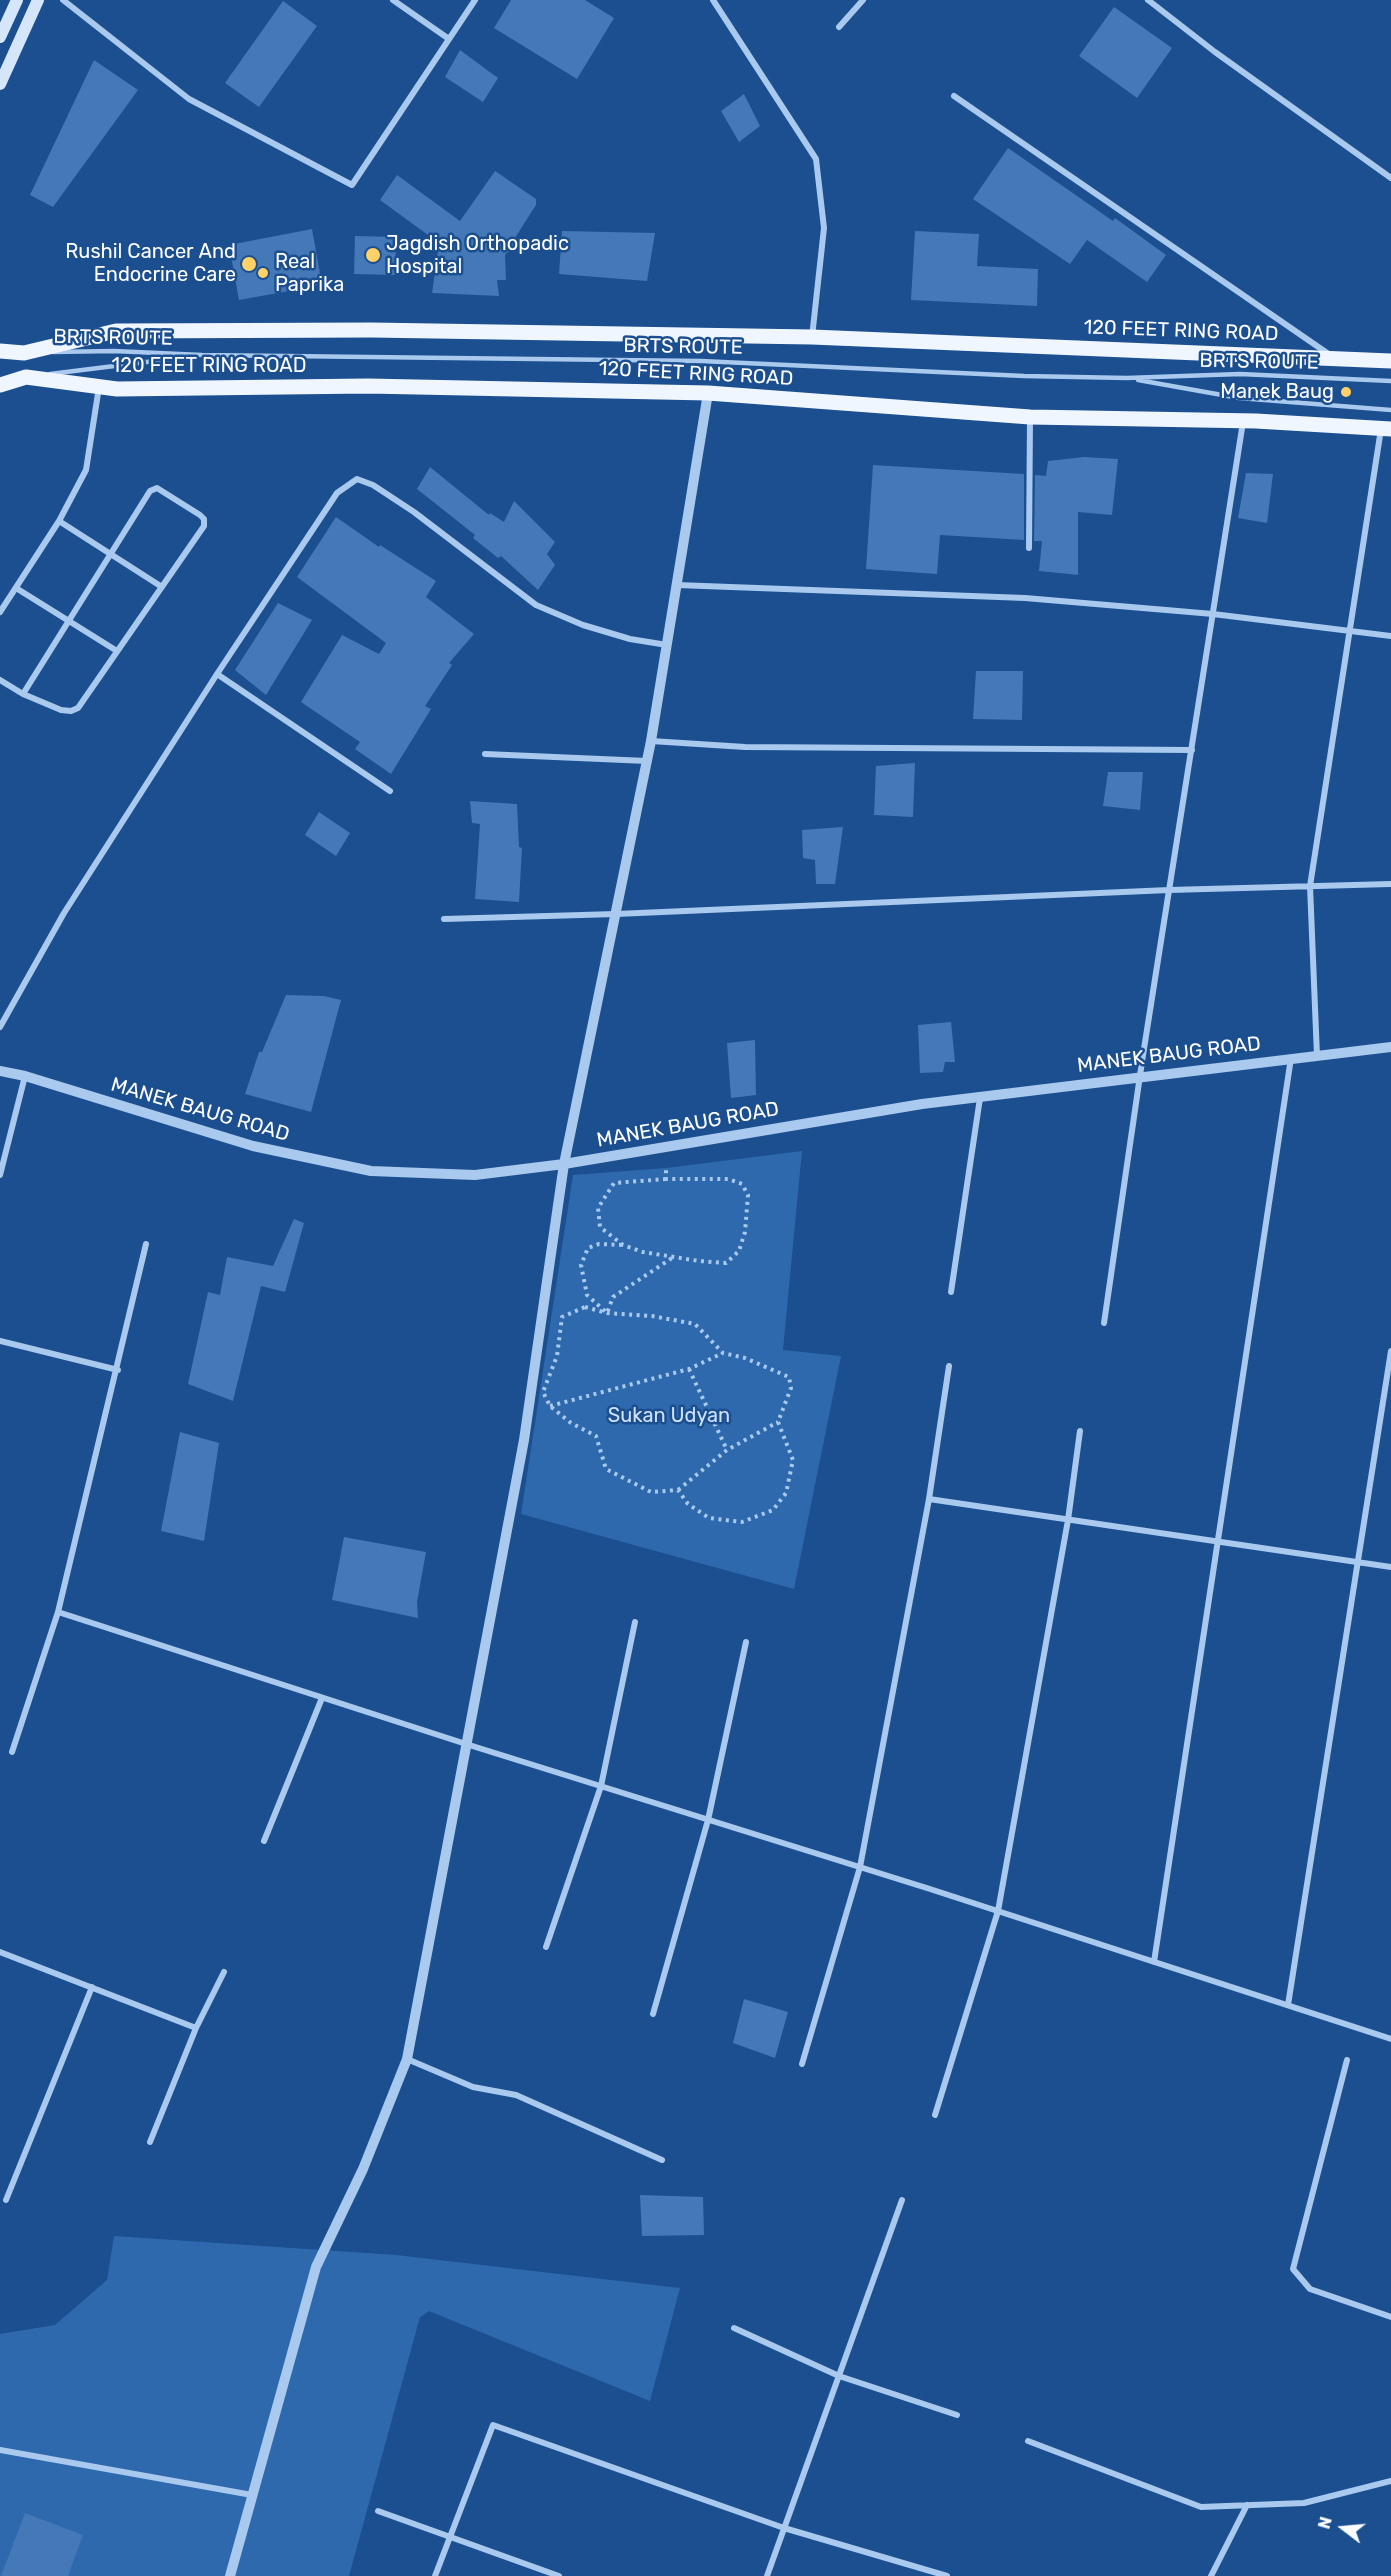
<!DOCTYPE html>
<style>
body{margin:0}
#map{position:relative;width:1391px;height:2576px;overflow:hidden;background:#1b4f8f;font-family:Rubik,sans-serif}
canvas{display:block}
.north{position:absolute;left:1313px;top:2498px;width:60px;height:60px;-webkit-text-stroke:4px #1b4f8f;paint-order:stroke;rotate:286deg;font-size:16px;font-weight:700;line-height:24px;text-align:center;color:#fff}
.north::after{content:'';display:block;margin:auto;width:21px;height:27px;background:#fff;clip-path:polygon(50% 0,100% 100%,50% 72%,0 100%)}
</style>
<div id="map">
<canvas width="1391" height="2576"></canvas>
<div class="north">N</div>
</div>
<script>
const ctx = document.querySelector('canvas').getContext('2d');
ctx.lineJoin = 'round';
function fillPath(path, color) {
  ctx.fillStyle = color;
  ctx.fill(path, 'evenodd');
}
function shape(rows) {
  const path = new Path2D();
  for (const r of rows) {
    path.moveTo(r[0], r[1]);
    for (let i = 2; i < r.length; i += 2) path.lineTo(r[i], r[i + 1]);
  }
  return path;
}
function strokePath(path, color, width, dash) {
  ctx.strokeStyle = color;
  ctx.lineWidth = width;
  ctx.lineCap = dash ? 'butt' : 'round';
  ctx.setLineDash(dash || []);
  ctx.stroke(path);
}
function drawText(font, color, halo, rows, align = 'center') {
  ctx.font = font + ' Rubik,sans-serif';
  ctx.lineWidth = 5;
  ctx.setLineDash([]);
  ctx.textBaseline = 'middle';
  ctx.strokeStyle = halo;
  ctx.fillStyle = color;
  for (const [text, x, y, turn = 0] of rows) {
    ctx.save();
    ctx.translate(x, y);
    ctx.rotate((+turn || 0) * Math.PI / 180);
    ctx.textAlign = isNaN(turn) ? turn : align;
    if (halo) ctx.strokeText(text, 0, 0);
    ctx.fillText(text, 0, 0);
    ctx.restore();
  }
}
fillPath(shape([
 [802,1151,783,1350,841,1356,794,1589,521,1514,573,1175,666,1168],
 [114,2236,396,2255,680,2288,650,2401,429,2311,420,2317,349,2576,0,2576,0,2334,55,2325,107,2280]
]), '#2e69ad');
fillPath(shape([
 [511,0,585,0,614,18,577,79,494,28],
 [283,1,317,26,259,107,225,83],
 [1114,7,1172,48,1137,98,1079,56],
 [460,50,498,78,483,102,445,77],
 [94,60,138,90,53,207,30,195],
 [744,94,760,126,739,142,721,111],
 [1008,148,1113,221,1115,218,1166,255,1147,282,1087,240,1070,264,973,199],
 [495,171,536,199,536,205,513,241,516,243,505,255,506,280,497,280,499,296,432,293,439,243,380,200,397,175,460,221],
 [312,229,322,285,239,300,229,245],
 [562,231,655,233,647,281,559,274],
 [915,231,979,234,977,266,1038,269,1037,306,911,300],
 [355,236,396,237,395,275,354,274],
 [1084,457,1118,459,1112,515,1078,512,1078,575,1039,571,1042,541,1034,541,1035,475,1046,476,1048,461],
 [873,465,1024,474,1024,540,940,535,937,574,866,569],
 [430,467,489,515,490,513,504,522,514,501,555,542,547,554,555,565,538,590,501,556,498,558,473,538,475,535,417,489],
 [1246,473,1273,474,1267,523,1238,518],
 [336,517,379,547,380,545,436,581,426,597,474,634,449,663,452,665,425,706,431,709,391,774,355,749,360,742,301,702,342,635,379,654,386,643,297,577],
 [278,603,312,620,266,695,235,670],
 [976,671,1023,671,1022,720,973,719],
 [915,763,913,817,874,815,876,766],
 [1108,772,1143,772,1140,810,1103,806],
 [470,801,517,804,519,847,522,848,519,902,475,899,480,824,472,823],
 [319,812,350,833,336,856,305,835],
 [843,827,835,884,816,884,815,860,803,858,802,830],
 [286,995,324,996,341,1000,311,1112,245,1094,259,1052,262,1052],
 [951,1022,955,1062,945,1062,943,1072,920,1073,918,1025],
 [755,1040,756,1095,731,1098,727,1043],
 [294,1219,304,1223,285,1292,261,1286,233,1401,188,1384,208,1292,220,1295,227,1257,273,1266],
 [180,1432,219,1443,204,1541,161,1531],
 [344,1537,426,1552,417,1602,418,1618,332,1600],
 [744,1999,788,2012,775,2058,733,2043],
 [640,2195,703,2197,704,2235,642,2236],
 [25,2513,83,2535,68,2576,1,2576]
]), '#4478b7');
strokePath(shape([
 [666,1179,614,1183,598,1208,600,1227,623,1245,643,1252,699,1261,726,1263,739,1251,745,1232,748,1195,742,1184,728,1179,666,1179,666,1168],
 [622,1245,599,1244,588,1248,581,1265,587,1295,607,1313,613,1297,672,1258],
 [585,1307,607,1313,652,1316,695,1324,723,1353,745,1358,789,1377,791,1388,778,1422,793,1460,786,1493,773,1510,742,1522,709,1518,688,1504,678,1490,651,1492,606,1469,596,1436,571,1423,550,1406,543,1392,557,1356,562,1317,585,1307],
 [689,1369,727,1450],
 [550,1406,689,1369,723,1353],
 [678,1490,727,1450,778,1422]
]), '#a9c9ee', 4, [3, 4.5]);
strokePath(shape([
 [53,352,114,351,202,355,701,361,1024,376,1127,378,1240,374,1391,381],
 [50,374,187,357],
 [1138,380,1239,398,1391,410]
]), '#a9c9ee', 4.5);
strokePath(shape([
 [63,0,189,99,352,185,475,0],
 [393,0,449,39],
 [713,0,816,159,824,228,812,337],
 [1148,0,1215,52,1391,178],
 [839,27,863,0],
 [954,96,1330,355],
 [59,521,162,587],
 [1029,548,1030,418],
 [677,585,1025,598,1213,614,1391,636],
 [16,588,117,651],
 [0,612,59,521,86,470,99,387],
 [217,674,390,791],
 [0,680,23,694,61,710,71,711,78,708,204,526,204,519,200,515,157,488,150,491,23,694],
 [651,741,745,747,1192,750],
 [485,754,647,761],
 [444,919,616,914,1169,890,1391,884],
 [0,1027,64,913,217,674,337,493,357,479,373,485,414,512,536,605,583,625,630,639,667,645],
 [1317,1056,1310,886,1381,429],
 [0,1175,25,1076],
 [146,1244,58,1612,466,1744,930,1889,1391,2039],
 [951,1292,980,1098],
 [1104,1323,1143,1055,1243,422],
 [0,1341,118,1370],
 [929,1499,1391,1567],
 [12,1752,58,1612],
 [264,1841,322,1698],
 [546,1947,601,1786,635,1622],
 [0,1952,196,2028,150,2142],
 [1154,1962,1291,1058],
 [1288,2005,1391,1351],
 [653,2014,708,1820,746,1642],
 [196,2028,224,1972],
 [407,2059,473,2087,516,2095,662,2160],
 [1347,2060,1293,2269,1310,2289,1391,2317],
 [802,2064,860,1867,929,1499,949,1366],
 [935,2115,998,1911,1068,1520,1080,1431],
 [6,2200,92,1987],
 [734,2328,839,2376,957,2415],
 [1028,2441,1201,2507,1304,2503,1391,2481],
 [0,2450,252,2495],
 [378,2511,559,2576],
 [435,2576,493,2425,784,2528,947,2576],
 [767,2576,902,2200],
 [1211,2576,1247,2505]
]), '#a9c9ee', 6);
strokePath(shape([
 [0,1071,25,1076,253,1146,371,1171,475,1175,564,1164,922,1104,1391,1047],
 [230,2576,316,2267,363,2169,407,2059,524,1440,564,1164,651,741,708,393]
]), '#a9c9ee', 10);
strokePath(shape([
 [0,37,17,0],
 [0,84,38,0]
]), '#d6e6fa', 12);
strokePath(shape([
 [0,351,24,353,116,331,371,330,812,337,1391,361],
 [0,385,26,377,117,389,368,386,708,393,1030,417,1256,421,1391,429]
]), '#f0f6ff', 15);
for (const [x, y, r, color] of [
 [373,255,8,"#ffd166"],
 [249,264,8,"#ffd166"],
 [263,273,6,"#ffd166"],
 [1346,392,6,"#ffd166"]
]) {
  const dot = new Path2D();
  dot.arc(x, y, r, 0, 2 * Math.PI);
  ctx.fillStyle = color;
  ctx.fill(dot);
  strokePath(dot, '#1b4f8f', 2);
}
drawText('20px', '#fff', '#1b4f8f', [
 ["Jagdish Orthopadic",386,244],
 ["Hospital",386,267],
 ["Rushil Cancer And",236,252,"right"],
 ["Endocrine Care",236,275,"right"],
 ["Real",275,262],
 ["Paprika",275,285],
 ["Manek Baug",1334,392,"right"]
], 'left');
drawText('20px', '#fff', '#1b4f8f', [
 ["120 FEET RING ROAD",1181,331,2],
 ["BRTS ROUTE",113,338,1],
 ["BRTS ROUTE",683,347,1],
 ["BRTS ROUTE",1259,362,1],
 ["120 FEET RING ROAD",209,366],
 ["120 FEET RING ROAD",696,374,3],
 ["MANEK BAUG ROAD",1169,1055,-7],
 ["MANEK BAUG ROAD",200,1110,16],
 ["MANEK BAUG ROAD",688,1125,-10]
]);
drawText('20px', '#cfe3fa', '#1b4f8f', [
 ["Sukan Udyan",669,1416]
]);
</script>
